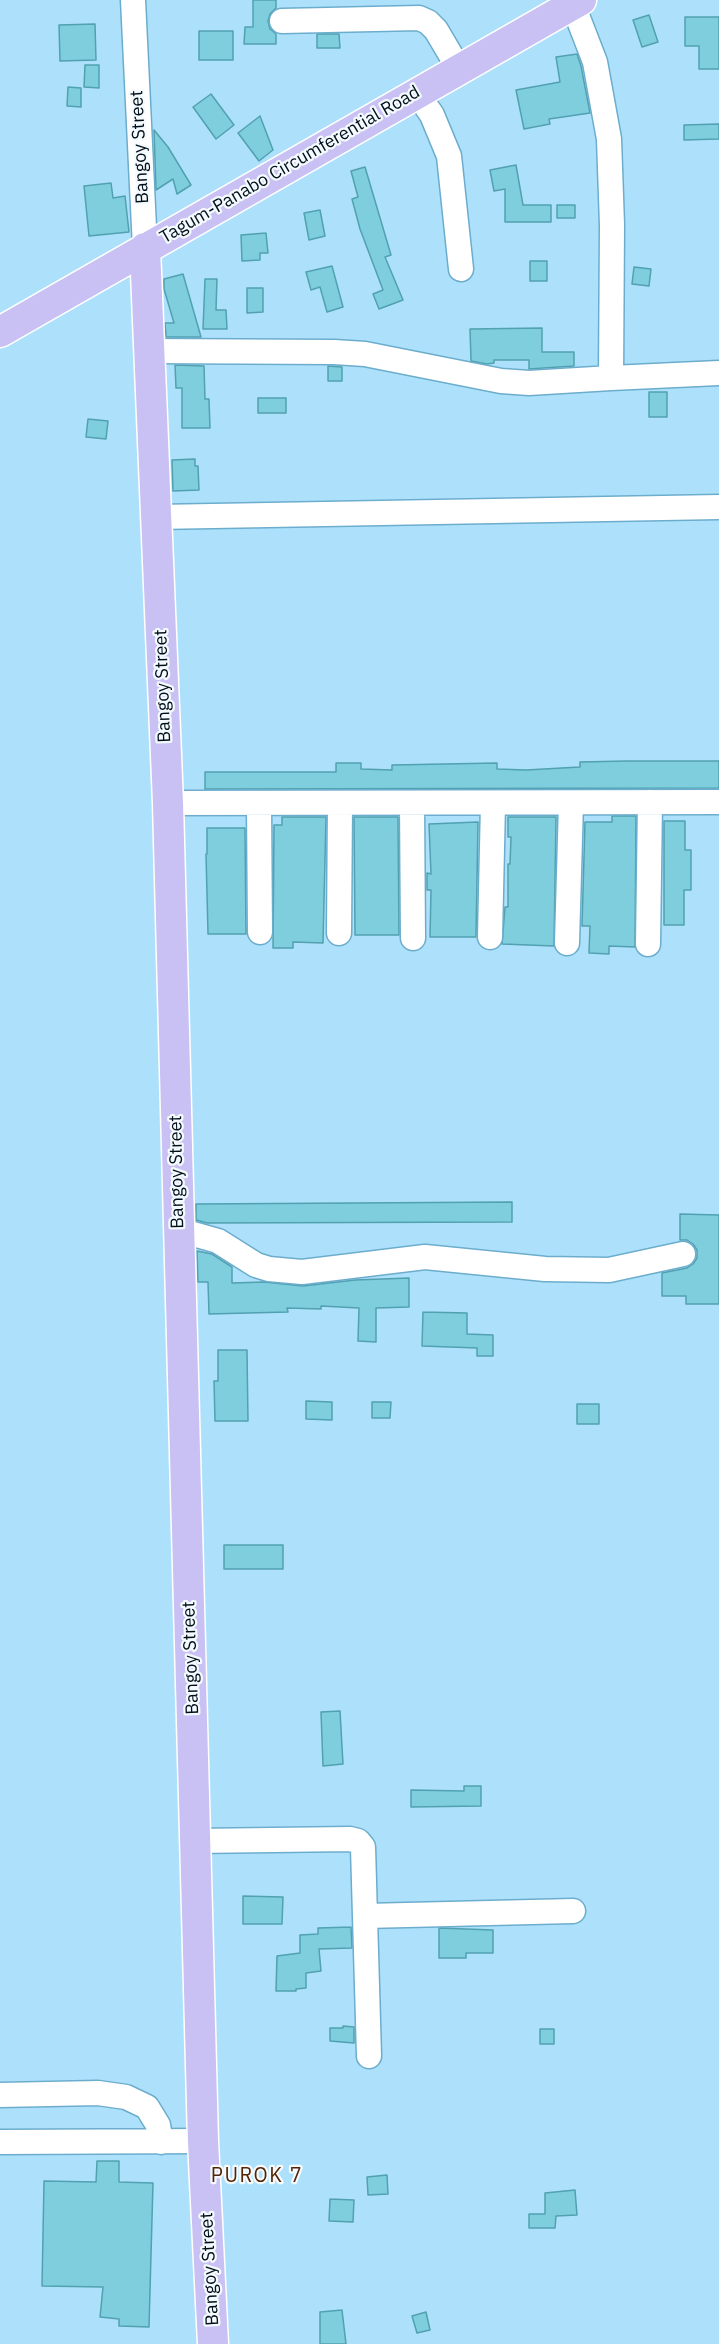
<!DOCTYPE html>
<style>
body{margin:0}
canvas{display:block;background:#ade1fb}
</style>
<canvas width="719" height="2344"></canvas>
<script>
const ctx = document.querySelector('canvas').getContext('2d');
ctx.lineJoin = 'round';
function fillPath(path, color) {
  ctx.fillStyle = color;
  ctx.fill(path, 'evenodd');
}
function shape(rows) {
  const path = new Path2D();
  for (const r of rows) {
    path.moveTo(r[0], r[1]);
    for (let i = 2; i < r.length; i += 2) path.lineTo(r[i], r[i + 1]);
  }
  return path;
}
function strokePath(path, color, width, dash) {
  ctx.strokeStyle = color;
  ctx.lineWidth = width;
  ctx.lineCap = dash ? 'butt' : 'round';
  ctx.setLineDash(dash || []);
  ctx.stroke(path);
}
function drawText(font, color, halo, rows, align = 'center') {
  ctx.font = font + ' "IBM Plex Sans",sans-serif';
  ctx.lineWidth = 4.5;
  ctx.setLineDash([]);
  ctx.textBaseline = 'middle';
  ctx.strokeStyle = halo;
  ctx.fillStyle = color;
  for (const [text, x, y, turn = 0] of rows) {
    ctx.save();
    ctx.translate(x, y);
    ctx.rotate((+turn || 0) * Math.PI / 180);
    ctx.textAlign = isNaN(turn) ? turn : align;
    if (halo) ctx.strokeText(text, 0, 0);
    ctx.fillText(text, 0, 0);
    ctx.restore();
  }
}
const building = shape([
 [253,0,276,0,276,8,270,14,268,21,270,29,276,34,276,44,244,44,245,27,253,27,253,0],
 [649,15,658,42,642,47,633,20,649,15],
 [685,17,719,17,719,69,699,69,699,46,685,46,685,17],
 [95,24,96,60,60,61,59,25,95,24],
 [199,31,233,31,233,60,199,60,199,31],
 [317,34,339,34,340,48,317,48,317,34],
 [577,54,581,66,590,113,549,119,550,124,524,129,516,90,560,82,556,57,577,54],
 [85,65,99,65,99,88,84,87,85,65],
 [68,87,81,88,81,107,67,106,68,87],
 [211,94,234,125,216,139,193,107,211,94],
 [260,116,273,150,259,161,238,133,260,116],
 [719,124,719,139,684,140,684,125,719,124],
 [154,130,168,147,191,185,177,194,173,179,156,190,154,130],
 [516,165,523,205,551,205,551,222,505,222,505,189,494,191,490,170,516,165],
 [365,167,391,255,385,257,403,300,379,309,373,294,383,290,360,229,352,199,358,197,351,171,365,167],
 [111,183,113,198,125,196,129,232,89,236,84,186,111,183],
 [557,205,575,205,575,218,557,218,557,205],
 [320,210,325,236,309,240,304,213,320,210],
 [266,233,268,253,260,253,260,260,242,261,241,235,266,233],
 [530,261,547,261,547,281,530,281,530,261],
 [332,266,343,307,327,312,320,287,311,290,306,272,332,266],
 [634,267,651,269,649,286,632,284,634,267],
 [183,274,201,337,166,337,165,323,174,323,164,289,164,279,183,274],
 [205,279,217,279,216,310,226,310,227,329,203,329,205,279],
 [247,288,263,288,263,312,247,313,247,288],
 [542,328,542,352,574,352,574,366,529,369,529,360,494,360,494,363,487,364,471,361,470,329,542,328],
 [175,365,204,366,205,399,209,399,210,428,182,428,182,388,176,388,175,365],
 [328,366,342,367,342,381,328,381,328,366],
 [649,392,667,392,667,417,649,417,649,392],
 [258,398,286,398,286,413,258,413,258,398],
 [88,419,108,421,106,439,86,437,88,419],
 [195,459,195,466,198,466,199,490,173,491,172,460,195,459],
 [626,761,719,761,719,788,205,789,205,772,336,772,336,763,361,763,361,769,392,770,392,765,497,763,497,769,526,770,580,767,580,762,626,761],
 [612,816,636,816,635,947,609,946,609,954,589,953,590,926,582,926,585,822,612,822,612,816],
 [282,817,326,817,323,943,293,942,293,948,273,948,274,825,282,825,282,817],
 [354,817,398,817,399,935,355,935,354,817],
 [508,817,556,817,554,946,502,944,505,907,508,907,508,864,510,864,511,837,508,837,508,817],
 [664,821,685,821,685,850,691,850,691,890,684,890,684,925,664,925,664,821],
 [478,822,476,937,430,937,431,890,427,890,427,873,431,874,429,824,478,822],
 [207,828,245,828,246,934,208,934,206,854,207,854,207,828],
 [512,1202,512,1222,207,1223,196,1220,196,1204,512,1202],
 [680,1214,719,1215,719,1304,686,1304,686,1296,662,1296,662,1273,687,1268,693,1264,697,1258,697,1250,693,1244,687,1240,680,1240,680,1214],
 [197,1251,212,1254,232,1267,232,1283,264,1282,303,1286,355,1280,409,1278,409,1307,376,1308,376,1342,358,1341,359,1308,321,1306,321,1309,287,1308,288,1312,209,1314,208,1282,198,1282,197,1251],
 [423,1312,467,1313,467,1334,493,1335,493,1356,477,1356,477,1348,422,1346,423,1312],
 [218,1350,247,1350,248,1421,215,1421,214,1381,218,1381,218,1350],
 [306,1401,332,1402,332,1420,306,1419,306,1401],
 [372,1402,391,1402,390,1418,372,1418,372,1402],
 [577,1404,599,1404,599,1424,577,1424,577,1404],
 [224,1545,283,1545,283,1569,224,1569,224,1545],
 [340,1711,343,1764,323,1766,321,1712,340,1711],
 [464,1786,481,1786,481,1806,411,1807,411,1790,464,1791,464,1786],
 [243,1896,283,1897,282,1924,243,1924,243,1896],
 [351,1927,352,1948,319,1949,321,1971,306,1973,306,1988,296,1989,296,1991,276,1991,277,1956,300,1953,300,1935,318,1934,318,1928,351,1927],
 [439,1928,493,1930,493,1953,466,1953,466,1958,439,1958,439,1928],
 [343,2026,354,2027,354,2043,330,2041,330,2028,343,2028,343,2026],
 [540,2029,554,2029,554,2044,540,2044,540,2029],
 [97,2161,119,2161,119,2182,153,2183,149,2327,119,2326,119,2319,100,2317,103,2287,42,2286,44,2181,96,2182,97,2161],
 [387,2175,388,2194,368,2195,367,2177,387,2175],
 [575,2190,577,2215,556,2216,555,2228,529,2228,529,2214,545,2214,545,2193,575,2190],
 [330,2199,354,2200,353,2222,329,2221,330,2199],
 [342,2310,346,2344,320,2344,320,2312,342,2310],
 [426,2312,430,2330,417,2333,412,2316,426,2312]
]);
fillPath(building, '#7ecede');
strokePath(building, '#51a1b0', 1.5);
const minor = shape([
 [133,0,145,248],
 [282,21,419,18,428,22,436,30,459,69],
 [417,93,432,115,449,156,461,269],
 [148,351,334,352,365,354,501,381,529,383,611,378,612,225,609,139,595,62,573,5],
 [611,378,719,373],
 [156,517,719,507],
 [168,803,719,802],
 [412,804,413,938],
 [259,805,260,932],
 [339,933,340,804],
 [490,937,493,803],
 [567,943,571,803],
 [648,944,650,802],
 [179,1230,218,1241,256,1265,269,1269,302,1272,425,1257,545,1269,609,1270,683,1254],
 [195,1841,350,1839,358,1841,363,1847,369,2056],
 [365,1916,573,1911],
 [0,2095,98,2093,126,2097,147,2107,158,2125,161,2142],
 [0,2142,203,2141]
]);
const major = shape([
 [145,248,168,803,203,2141,213,2344],
 [0,332,581,0]
]);
strokePath(minor, '#6cadcd', 27);
strokePath(major, '#fff', 33);
strokePath(minor, '#fff', 24);
strokePath(major, '#c9c0f4', 30);
drawText('18px', '#00101b', '#f4fafd', [
 ["Bangoy Street",140,147,-93],
 ["Tagum-Panabo Circumferential Road",290,165,-30],
 ["Bangoy Street",163,686,-92],
 ["Bangoy Street",177,1172,-91],
 ["Bangoy Street",191,1658,-92],
 ["Bangoy Street",210,2269,-93]
]);
ctx.letterSpacing = '1.5px';
drawText('20px', '#542605', '#f4fafd', [
 ["PUROK 7",257,2176]
]);
ctx.letterSpacing = '0px';
</script>
